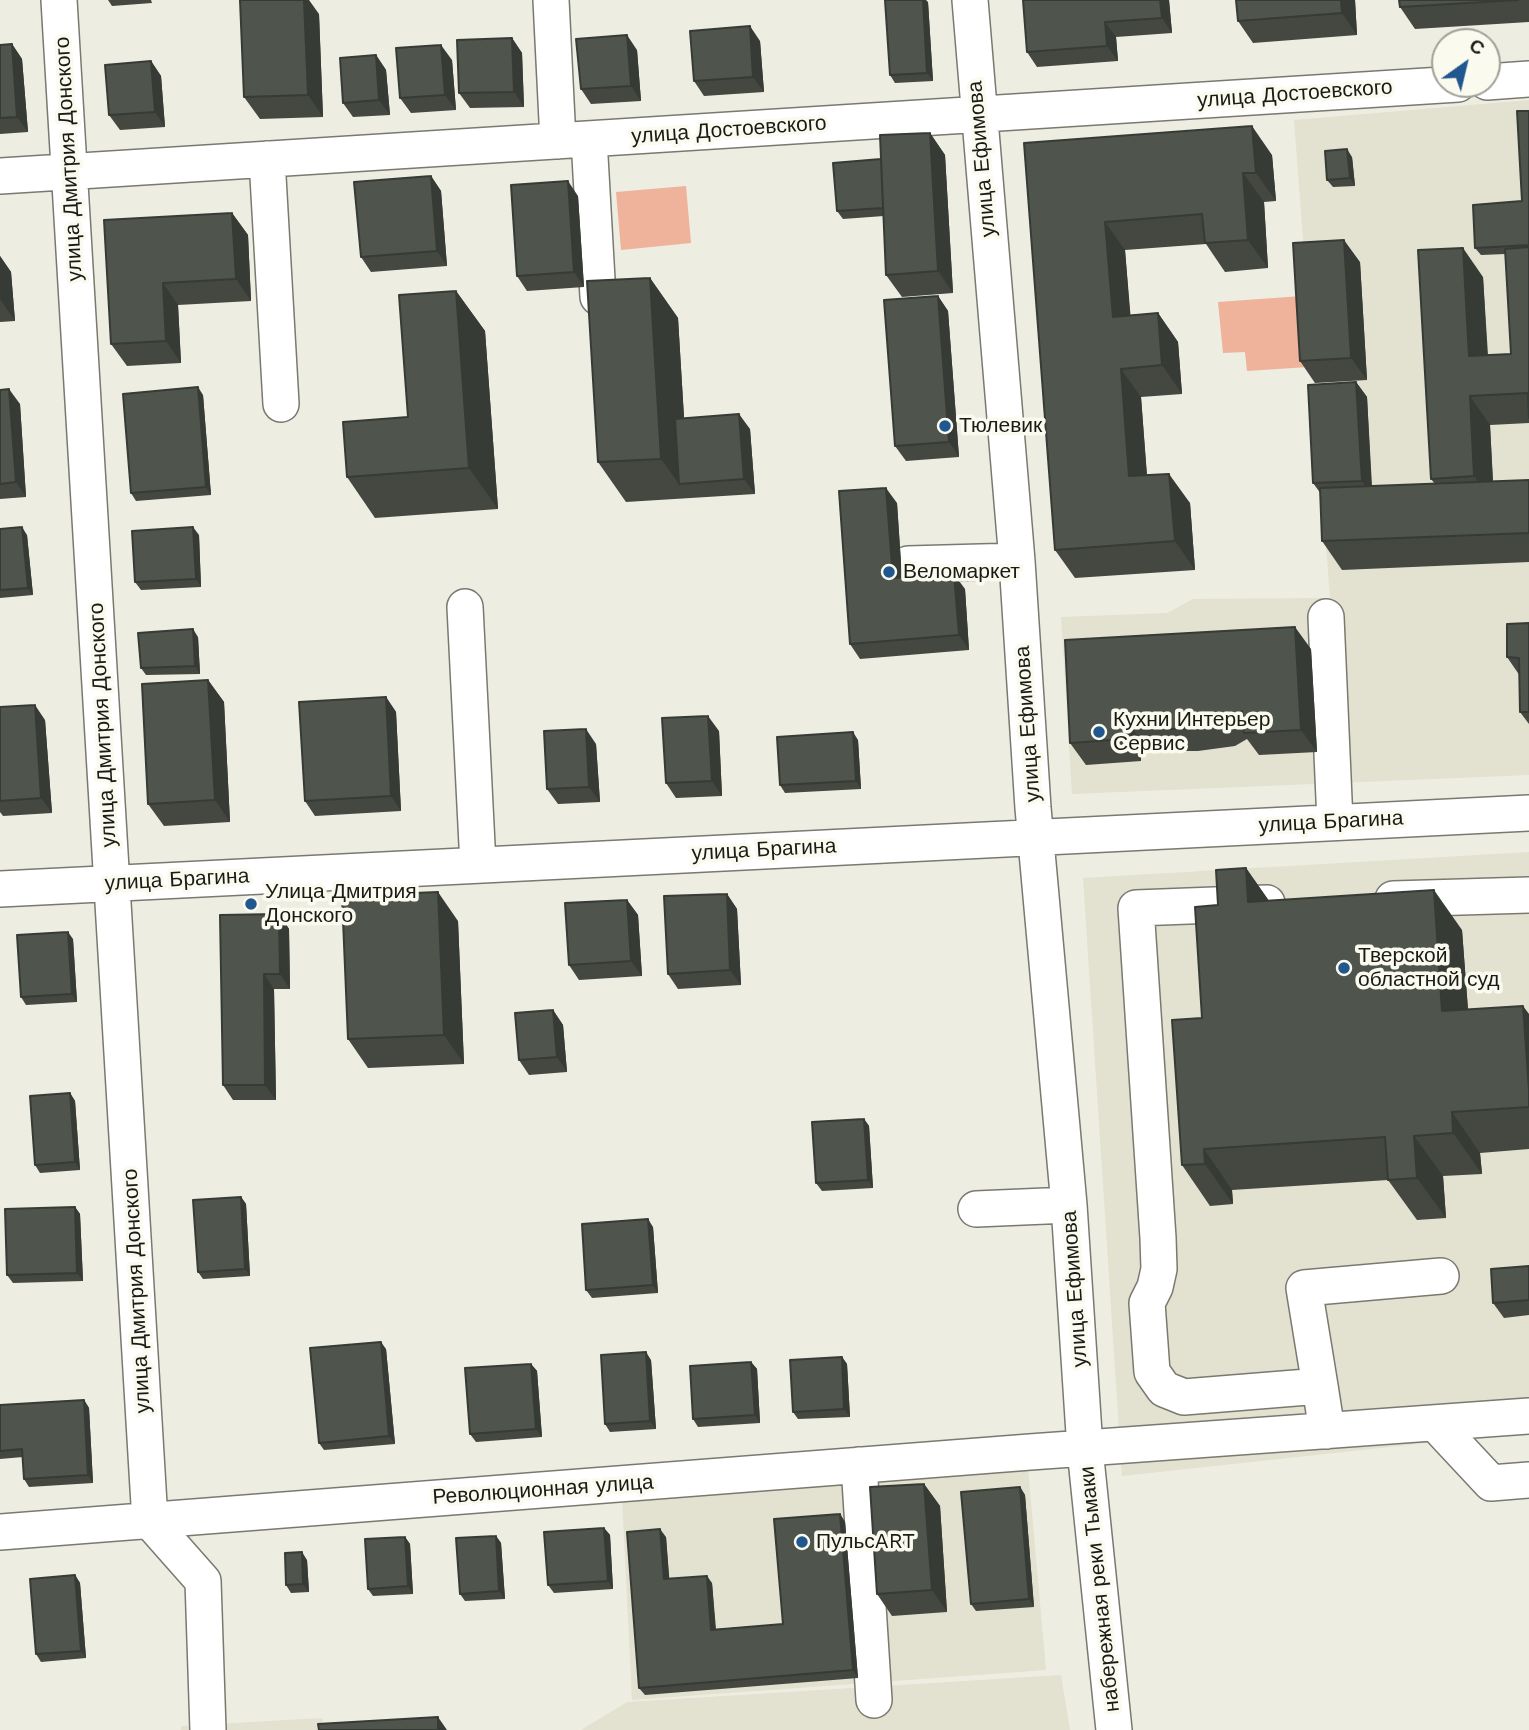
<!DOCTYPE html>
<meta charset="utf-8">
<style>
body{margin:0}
#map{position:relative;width:1529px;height:1730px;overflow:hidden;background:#edede2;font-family:"Work Sans",sans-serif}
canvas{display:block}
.north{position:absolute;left:1431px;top:28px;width:70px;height:70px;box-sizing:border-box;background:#fbfaef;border:2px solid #a1a098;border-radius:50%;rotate:34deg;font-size:19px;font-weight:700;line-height:28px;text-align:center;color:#1a1a16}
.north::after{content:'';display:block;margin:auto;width:24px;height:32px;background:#21578f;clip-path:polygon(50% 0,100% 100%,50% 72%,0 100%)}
</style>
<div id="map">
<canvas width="1529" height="1730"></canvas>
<div class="north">С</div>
</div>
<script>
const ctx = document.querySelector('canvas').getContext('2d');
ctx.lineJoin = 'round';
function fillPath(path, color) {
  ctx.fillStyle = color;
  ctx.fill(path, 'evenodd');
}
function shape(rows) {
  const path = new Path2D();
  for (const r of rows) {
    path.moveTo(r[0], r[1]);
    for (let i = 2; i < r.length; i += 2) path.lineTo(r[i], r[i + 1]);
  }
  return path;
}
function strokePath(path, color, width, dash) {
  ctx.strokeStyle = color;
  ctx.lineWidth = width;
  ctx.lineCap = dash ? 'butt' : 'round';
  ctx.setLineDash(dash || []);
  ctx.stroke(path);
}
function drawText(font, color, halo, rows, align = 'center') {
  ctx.font = font + ' "Work Sans",sans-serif';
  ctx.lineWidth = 7;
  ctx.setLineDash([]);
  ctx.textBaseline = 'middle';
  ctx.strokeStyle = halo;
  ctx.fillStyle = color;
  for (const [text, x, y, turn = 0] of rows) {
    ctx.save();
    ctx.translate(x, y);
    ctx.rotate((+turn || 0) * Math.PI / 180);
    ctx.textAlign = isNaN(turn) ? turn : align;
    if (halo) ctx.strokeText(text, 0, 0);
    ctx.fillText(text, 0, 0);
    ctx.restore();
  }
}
fillPath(shape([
 [1529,100,1529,775,1072,794,1061,617,1167,613,1193,599,1330,598,1294,120],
 [1529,852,1529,1432,1122,1476,1083,878],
 [1028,1468,1046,1670,632,1700,622,1498],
 [1061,1675,1070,1730,581,1730,627,1702],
 [322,1718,324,1730,181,1730,181,1726]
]), '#e3e1cf');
fillPath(shape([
 [686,186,691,243,621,250,616,192],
 [1302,296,1308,367,1247,371,1245,352,1223,353,1218,302]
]), '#efb29a');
const minor = shape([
 [59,0,150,1521,203,1581,208,1730],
 [551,0,558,141],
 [970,0,1017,561,1033,808,1069,1205,1085,1449,1114,1730],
 [1487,82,1529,79],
 [589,139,598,297],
 [267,159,281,404],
 [0,176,1458,84],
 [908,564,1017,561],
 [465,607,478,865],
 [1326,617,1335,822],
 [0,889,1529,813],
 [1393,899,1529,895],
 [1267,903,1136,908,1158,1238,1159,1269,1155,1287,1147,1303,1152,1372,1164,1389,1184,1397,1320,1386,1327,1431],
 [976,1209,1069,1205],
 [1320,1386,1304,1288,1441,1276],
 [1435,1423,1491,1483,1529,1480],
 [859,1465,874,1700],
 [0,1532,1030,1452,1529,1416]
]);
strokePath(minor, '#7a7970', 38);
strokePath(minor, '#fff', 35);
fillPath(shape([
 [108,0,151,0,152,3,112,6],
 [1023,0,1169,0,1172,33,1116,37,1118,61,1037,67,1027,52],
 [1236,0,1355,0,1357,35,1253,43,1238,21],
 [1399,0,1529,0,1529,22,1415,29,1400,7],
 [928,2,933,81,895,83,890,75],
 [319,14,323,117,260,119,244,97],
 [512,38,522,53,524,107,470,108,459,93],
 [760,41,764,92,704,96,694,81],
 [12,44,22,59,28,132,0,134,0,45],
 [637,50,641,101,591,104,581,89],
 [376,55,386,70,390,115,353,117,343,103],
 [452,60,456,110,411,113,400,98],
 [151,61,161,76,165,127,120,130,109,115],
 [1529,111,1529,423,1490,425,1493,481,1529,480,1529,562,1342,570,1322,541,1321,494,1313,483,1356,382,1367,397,1372,486,1435,484,1431,479,1483,277,1488,355,1511,354,1505,254,1481,255,1475,248,1522,201],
 [930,133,945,155,953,293,902,297,886,275,884,216,843,219,837,211,881,159],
 [1024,143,1272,155,1276,201,1264,202,1268,268,1225,272,1206,244,1125,250,1130,315,1158,313,1178,342,1182,394,1141,397,1147,475,1190,503,1195,570,1075,578,1055,550],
 [1352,157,1355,186,1333,187,1327,180],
 [431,176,441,191,447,266,371,272,361,257],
 [578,196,584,287,527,291,517,276],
 [232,213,248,235,251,301,178,305,181,363,127,366,111,344,104,220],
 [0,256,11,272,15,321,0,322],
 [1360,262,1367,380,1315,383,1300,361],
 [650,278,678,318,684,418,750,429,755,494,626,502,598,462],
 [456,291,485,331,498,509,375,518,347,477,408,417],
 [938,296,948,311,959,457,906,461,895,446],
 [0,390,20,404,26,497,0,499],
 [203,395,211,495,136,501,131,493],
 [897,503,902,578,965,589,969,650,860,659,850,644],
 [0,529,27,535,33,595,0,598],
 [199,535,201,587,141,590,135,582],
 [1529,623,1529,724,1520,712,1520,676,1507,657],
 [198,637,200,674,146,675,141,668],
 [1065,640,1311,649,1317,752,1259,755,1247,739,1235,746,1198,751,1184,751,1160,747,1140,739,1141,761,1086,765,1070,743],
 [208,680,224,702,230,822,164,826,148,804],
 [386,697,396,712,401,811,315,816,305,801],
 [45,720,52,813,3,816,0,812,0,801],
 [719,731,722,796,676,798,666,783],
 [858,740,861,789,785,793,780,785],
 [596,744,600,802,558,804,547,789],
 [1246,868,1269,901,1462,930,1468,1009,1529,1014,1529,1149,1480,1153,1482,1174,1443,1176,1446,1218,1417,1220,1388,1180,1232,1190,1233,1204,1210,1206,1182,1165,1202,1018],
 [727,894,737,909,741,985,678,989,668,974],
 [627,900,638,915,642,976,579,980,569,965],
 [279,914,289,929,290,989,274,989,276,1100,233,1100,223,1085],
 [458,921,464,1064,368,1068,348,1039],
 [73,939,77,1002,26,1005,21,997],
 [553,1010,563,1025,567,1072,529,1075,519,1060],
 [70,1093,75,1101,80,1170,40,1173,35,1165],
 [864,1119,869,1126,873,1188,822,1191,816,1183],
 [241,1197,246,1204,250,1276,203,1279,198,1272],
 [75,1207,80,1214,83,1281,13,1283,7,1275],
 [653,1227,658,1293,592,1298,586,1290],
 [1529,1266,1529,1315,1504,1318,1493,1303],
 [386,1349,395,1444,324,1450,319,1443],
 [842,1357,847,1364,850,1417,798,1419,793,1412],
 [651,1360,656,1429,610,1432,605,1424],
 [751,1362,757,1369,760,1423,698,1427,693,1419],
 [531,1364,537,1371,542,1437,476,1442,470,1434],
 [84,1400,89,1408,93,1483,29,1487,24,1479,23,1457,0,1459,0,1405],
 [924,1484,940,1506,947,1612,892,1616,877,1594],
 [1020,1487,1025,1495,1034,1607,976,1611,971,1604],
 [840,1514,845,1522,858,1678,645,1695,639,1688,666,1537,669,1579,712,1583,716,1629,783,1624],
 [604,1528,610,1535,613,1589,554,1593,548,1585],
 [496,1536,501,1543,505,1599,465,1601,460,1594],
 [405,1537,410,1544,413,1594,373,1596,368,1589],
 [307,1560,309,1592,291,1593,286,1585],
 [75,1575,80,1583,86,1658,41,1662,36,1654]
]), '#444841');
fillPath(shape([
 [304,0,309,0,319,14,323,117,308,95],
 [923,0,926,0,928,2,933,81,927,73],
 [1160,0,1169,0,1172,33,1162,18],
 [1341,0,1355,0,1357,35,1342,13],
 [1105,22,1116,37,1118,61,1107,46],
 [750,26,760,41,764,92,753,77],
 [627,35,637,50,641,101,631,86],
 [512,38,522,53,524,107,514,92],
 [12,44,22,59,28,132,17,117],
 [441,45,452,60,456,110,445,95],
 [376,55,386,70,390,115,379,100],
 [151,61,161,76,165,127,155,112],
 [1252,126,1272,155,1276,201,1256,173],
 [930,133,945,155,953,293,938,271],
 [1347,149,1352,157,1355,186,1350,178],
 [1243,173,1264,202,1268,268,1248,240],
 [431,176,441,191,447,266,437,251],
 [568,181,578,196,584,287,574,272],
 [232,213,248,235,251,301,236,279],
 [1105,222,1125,250,1133,345,1113,317],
 [1344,240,1360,262,1367,380,1351,358],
 [1463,248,1483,277,1489,385,1469,356],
 [0,256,11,272,15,321,0,299],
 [650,278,678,318,688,483,679,484,661,459],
 [163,283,178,305,181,363,166,341],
 [456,291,485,331,498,509,469,468],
 [938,296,948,311,959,457,949,442],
 [1158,313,1178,342,1182,394,1162,365],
 [1121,369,1141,397,1149,505,1129,476],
 [1356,382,1367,397,1372,496,1362,481],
 [198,387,203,395,211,495,206,487],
 [9,389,20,404,26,497,16,482],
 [1470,396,1490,425,1494,505,1474,476],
 [739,414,750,429,755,494,744,479],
 [1169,474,1190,503,1195,570,1175,541],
 [886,488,897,503,903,593,893,578],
 [22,527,27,535,33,595,28,588],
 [193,527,199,535,201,587,196,579],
 [954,574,965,589,969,650,959,635],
 [1295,627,1311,649,1317,752,1301,730],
 [193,629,198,637,200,674,195,666],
 [208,680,224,702,230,822,215,800],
 [386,697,396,712,401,811,391,796],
 [35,705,45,720,52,813,41,798],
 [708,716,719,731,722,796,712,781],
 [1124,717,1140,739,1141,761,1126,739],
 [586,729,596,744,600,802,589,787],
 [853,732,858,740,861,789,856,781],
 [1246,868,1274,908,1248,902],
 [1434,890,1462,930,1471,1051,1442,1011],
 [438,892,458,921,464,1064,444,1035],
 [727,894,737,909,741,985,730,970],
 [627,900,638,915,642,976,631,961],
 [279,914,289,929,290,989,280,974],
 [68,932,73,939,77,1002,72,994],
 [264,974,274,989,276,1100,265,1085],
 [1523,1006,1529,1014,1529,1090],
 [553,1010,563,1025,567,1072,557,1057],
 [70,1093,75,1101,80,1170,75,1162],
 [1452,1112,1480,1153,1482,1174,1453,1133],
 [864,1119,869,1126,873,1188,868,1180],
 [1414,1136,1443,1176,1446,1218,1417,1178],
 [1204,1149,1232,1190,1233,1204,1205,1164],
 [241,1197,246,1204,250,1276,245,1269],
 [75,1207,80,1214,83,1281,77,1273],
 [648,1219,653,1227,658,1293,653,1285],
 [381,1342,386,1349,395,1444,389,1436],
 [646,1352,651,1360,656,1429,650,1421],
 [842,1357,847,1364,850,1417,844,1409],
 [751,1362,757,1369,760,1423,755,1415],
 [531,1364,537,1371,542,1437,536,1429],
 [84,1400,89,1408,93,1483,88,1475],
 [924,1484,940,1506,947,1612,932,1590],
 [1020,1487,1025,1495,1034,1607,1029,1599],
 [840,1514,845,1522,858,1678,853,1670],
 [604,1528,610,1535,613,1589,608,1581],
 [660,1529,666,1537,670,1587,664,1579],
 [496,1536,501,1543,505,1599,499,1591],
 [405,1537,410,1544,413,1594,408,1586],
 [302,1552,307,1560,309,1592,303,1584],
 [75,1575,80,1583,86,1658,81,1651],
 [707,1576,712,1583,716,1637,711,1630],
 [438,1717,447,1730,438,1730]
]), '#373b35');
const building = shape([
 [240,0,304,0,308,95,244,97,240,0],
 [885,0,923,0,927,73,890,75,885,0],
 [1023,0,1160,0,1162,18,1105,22,1107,46,1027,52,1023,0],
 [1236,0,1341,0,1342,13,1238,21,1236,0],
 [1399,0,1518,0,1400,7,1399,0],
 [750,26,753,77,694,81,690,31,750,26],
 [627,35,631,86,581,89,576,39,627,35],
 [512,38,514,92,459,93,457,40,512,38],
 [12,44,17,117,0,118,0,45,12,44],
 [441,45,445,95,400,98,396,48,441,45],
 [376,55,379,100,343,103,340,58,376,55],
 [151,61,155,112,109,115,105,65,151,61],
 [1517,111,1529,111,1529,245,1475,248,1473,205,1522,201,1517,111],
 [1252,126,1256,173,1243,173,1248,240,1205,243,1202,214,1105,222,1113,317,1158,313,1162,365,1121,369,1129,476,1169,474,1175,541,1055,550,1024,143,1252,126],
 [930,133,938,271,886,275,880,135,930,133],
 [1347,149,1350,178,1327,180,1325,151,1347,149],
 [881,159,883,208,837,211,833,163,881,159],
 [431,176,437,251,361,257,354,182,431,176],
 [568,181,574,272,517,276,511,185,568,181],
 [232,213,236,279,163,283,166,341,111,344,104,220,232,213],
 [1344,240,1351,358,1300,361,1293,243,1344,240],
 [1529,247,1529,418,1528,393,1470,396,1474,476,1431,479,1418,250,1463,248,1469,356,1511,354,1505,249,1529,247],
 [650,278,661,459,598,462,587,281,650,278],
 [456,291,469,468,347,477,343,422,408,417,399,295,456,291],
 [938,296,949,442,895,446,884,300,938,296],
 [1356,382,1362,481,1313,483,1308,385,1356,382],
 [198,387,206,487,131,493,123,394,198,387],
 [9,389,16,482,0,484,0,390,9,389],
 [739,414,744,479,679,484,675,419,739,414],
 [1529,480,1529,533,1322,541,1320,488,1529,480],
 [886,488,893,578,954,574,959,635,850,644,839,491,886,488],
 [22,527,28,588,0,590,0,529,22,527],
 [193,527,196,579,135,582,132,531,193,527],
 [1529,623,1529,712,1520,712,1519,658,1507,657,1507,624,1529,623],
 [1295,627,1301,730,1244,733,1242,711,1219,723,1182,729,1169,729,1145,725,1124,717,1126,739,1070,743,1065,640,1295,627],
 [193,629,195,666,141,668,138,633,193,629],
 [208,680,215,800,148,804,142,684,208,680],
 [386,697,391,796,305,801,299,702,386,697],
 [35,705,41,798,0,801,0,707,35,705],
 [708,716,712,781,666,783,662,718,708,716],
 [586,729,589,787,547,789,544,731,586,729],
 [853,732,856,781,780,785,777,737,853,732],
 [1246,868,1248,902,1434,890,1442,1011,1523,1006,1529,1090,1529,1107,1452,1112,1453,1133,1414,1136,1417,1178,1388,1180,1385,1137,1204,1149,1205,1164,1182,1165,1172,1020,1202,1018,1195,907,1218,905,1216,870,1246,868],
 [438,892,444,1035,348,1039,342,896,438,892],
 [727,894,730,970,668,974,664,896,727,894],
 [627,900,631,961,569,965,565,903,627,900],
 [279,914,280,974,264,974,265,1085,223,1085,220,915,279,914],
 [68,932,72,994,21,997,17,935,68,932],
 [553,1010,557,1057,519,1060,515,1013,553,1010],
 [70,1093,75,1162,35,1165,30,1096,70,1093],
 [864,1119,868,1180,816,1183,812,1122,864,1119],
 [241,1197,245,1269,198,1272,193,1200,241,1197],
 [75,1207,77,1273,7,1275,5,1209,75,1207],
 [648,1219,653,1285,586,1290,582,1224,648,1219],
 [1529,1266,1529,1300,1493,1303,1491,1269,1529,1266],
 [381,1342,389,1436,319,1443,310,1348,381,1342],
 [646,1352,650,1421,605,1424,601,1355,646,1352],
 [842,1357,844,1409,793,1412,790,1360,842,1357],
 [751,1362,755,1415,693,1419,690,1366,751,1362],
 [531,1364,536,1429,470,1434,465,1368,531,1364],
 [84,1400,88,1475,24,1479,22,1449,0,1451,0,1405,84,1400],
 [924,1484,932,1590,877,1594,870,1487,924,1484],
 [1020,1487,1029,1599,971,1604,961,1492,1020,1487],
 [840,1514,853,1670,639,1688,627,1532,660,1529,664,1579,707,1576,711,1630,783,1624,774,1519,840,1514],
 [604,1528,608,1581,548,1585,544,1532,604,1528],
 [496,1536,499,1591,460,1594,456,1538,496,1536],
 [405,1537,408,1586,368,1589,365,1539,405,1537],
 [302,1552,303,1584,286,1585,285,1553,302,1552],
 [75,1575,81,1651,36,1654,30,1579,75,1575],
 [438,1717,438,1730,319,1730,318,1724,438,1717]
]);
fillPath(building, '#4f544c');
strokePath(building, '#373b35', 2);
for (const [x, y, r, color] of [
 [945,426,7,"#21578f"],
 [889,572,7,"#21578f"],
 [1099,732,7,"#21578f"],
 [251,904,7,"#21578f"],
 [1344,968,7,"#21578f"],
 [802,1542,7,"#21578f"]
]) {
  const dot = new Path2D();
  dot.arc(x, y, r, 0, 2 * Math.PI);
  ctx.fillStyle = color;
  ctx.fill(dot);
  strokePath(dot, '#fbfaef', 2.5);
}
drawText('21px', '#1a1a16', '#fbfaef', [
 ["улица Достоевского",1295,94,-4],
 ["улица Достоевского",729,130,-4],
 ["улица Дмитрия Донского",69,159,-93],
 ["улица Ефимова",982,159,-95],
 ["улица Ефимова",1028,724,-94],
 ["улица Дмитрия Донского",103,725,-93],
 ["улица Брагина",1331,822,-3],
 ["улица Брагина",764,850,-3],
 ["улица Брагина",177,880,-3],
 ["улица Ефимова",1075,1289,-94],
 ["улица Дмитрия Донского",137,1291,-93],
 ["Революционная улица",543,1490,-4],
 ["набережная реки Тьмаки",1100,1589,-96]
]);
drawText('21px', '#1a1a16', '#fbfaef', [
 ["Тюлевик",959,426],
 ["Веломаркет",903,572],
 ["Кухни Интерьер",1113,720],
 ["Сервис",1113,744],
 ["Улица Дмитрия",265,892],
 ["Донского",265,916],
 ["Тверской",1358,956],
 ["областной суд",1358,980],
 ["ПульсART",816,1542]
], 'left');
</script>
